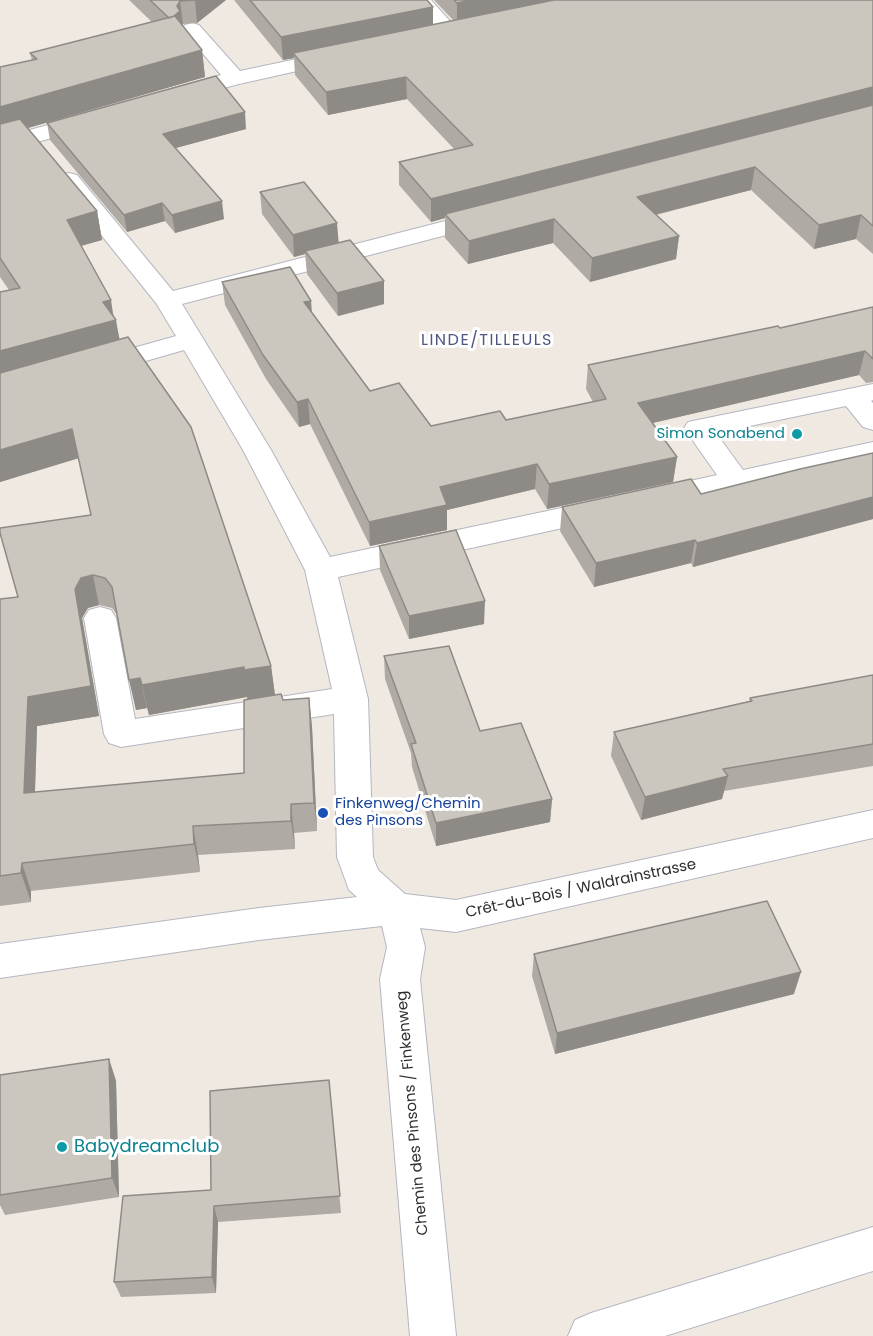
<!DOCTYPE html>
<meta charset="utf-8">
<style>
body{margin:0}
canvas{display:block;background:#efe9e1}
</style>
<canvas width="873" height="1336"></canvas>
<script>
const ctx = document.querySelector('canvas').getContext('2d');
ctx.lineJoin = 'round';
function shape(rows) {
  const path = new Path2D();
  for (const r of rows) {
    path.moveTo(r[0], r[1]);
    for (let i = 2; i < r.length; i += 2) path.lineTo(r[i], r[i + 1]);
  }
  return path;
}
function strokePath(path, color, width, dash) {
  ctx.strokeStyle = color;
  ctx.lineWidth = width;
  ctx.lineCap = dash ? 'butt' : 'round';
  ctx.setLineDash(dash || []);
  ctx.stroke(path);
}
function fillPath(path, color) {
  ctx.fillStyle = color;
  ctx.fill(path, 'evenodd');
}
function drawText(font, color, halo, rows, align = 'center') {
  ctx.font = font + ' Poppins,sans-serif';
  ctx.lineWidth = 6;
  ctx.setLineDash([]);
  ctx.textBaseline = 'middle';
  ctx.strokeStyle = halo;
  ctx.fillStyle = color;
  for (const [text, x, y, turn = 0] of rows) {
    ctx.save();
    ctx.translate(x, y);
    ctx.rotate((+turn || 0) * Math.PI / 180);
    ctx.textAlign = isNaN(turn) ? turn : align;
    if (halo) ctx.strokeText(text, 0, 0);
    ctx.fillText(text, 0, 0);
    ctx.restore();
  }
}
const minor = shape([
 [410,0,431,0,457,29,460,33,457,37,443,37,410,0],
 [192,23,199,25,240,71,339,50,346,52,349,56,346,60,239,84,179,100,171,99,168,94,171,89,221,75,182,29,185,25,192,23],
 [92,113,100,115,103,120,100,125,0,152,0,138,92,113],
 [69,173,77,175,173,291,488,210,496,212,500,217,496,222,182,304,271,450,330,557,604,499,615,502,619,509,615,516,604,519,338,577,368,699,373,857,378,870,405,894,456,900,873,810,873,838,456,932,420,928,425,947,420,979,456,1336,410,1336,380,979,387,947,382,926,259,940,0,978,0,944,259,908,357,897,349,890,337,857,334,714,121,747,109,743,104,734,84,618,89,610,100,607,111,610,116,618,135,719,332,689,305,570,243,450,184,350,97,375,87,373,84,367,87,361,176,336,156,303,57,180,61,175,69,173],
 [873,384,873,400,871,401,873,403,873,430,863,427,846,406,716,433,743,470,873,442,873,460,655,508,645,505,640,498,645,491,717,475,684,428,688,422,873,384],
 [873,1227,873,1271,665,1336,568,1336,575,1320,591,1313,873,1227]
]);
strokePath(minor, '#b4b7c1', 2);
fillPath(minor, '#fff');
fillPath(shape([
 [129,0,226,0,197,23,183,24,182,25,202,50,205,77,28,128,97,211,102,240,81,246,114,316,120,340,271,666,275,695,283,700,309,698,312,727,317,831,294,833,295,849,198,855,200,872,31,891,31,902,0,906,0,599,18,597,91,515,79,458,0,482,0,292,9,290,0,277,0,67,32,60,30,53,152,22],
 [99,605,112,608,117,615,136,710,147,708,149,715,247,697,244,773,35,792,37,726,99,716,82,618,88,608],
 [234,0,427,0,433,25,453,20,434,0,873,0,873,254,856,239,814,249,751,190,656,215,679,236,676,259,590,282,553,243,468,264,445,238,445,218,431,222,399,185,399,162,454,149,407,99,328,115,295,75,294,58,283,60],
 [47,123,246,129,175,148,224,219,175,233,165,221,127,232,50,140],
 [260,192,338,243,384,281,384,304,338,316,307,274,305,254,294,257,262,214],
 [222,282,312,313,370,391,431,426,506,420,593,402,586,389,588,365,780,328,873,307,873,382,866,383,859,375,653,423,677,457,673,482,547,509,535,489,447,510,447,530,370,546,310,424,299,427,266,379,225,305],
 [873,453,873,519,693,567,691,563,594,587,560,531,562,507,701,494],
 [379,546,484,624,409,639,380,570],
 [384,656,480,731,552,799,550,822,436,846,412,767,411,753,385,679],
 [873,675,873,766,724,791,722,799,641,820,611,756,614,732,749,701,750,698],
 [534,954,794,994,555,1054,532,976],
 [109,1059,116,1081,119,1197,5,1215,0,1205,0,1075],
 [329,1080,341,1213,218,1222,216,1293,121,1297,114,1282]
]), '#afaba4');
fillPath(shape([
 [195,0,226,0,197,23],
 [472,0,577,0,457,25,457,3],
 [180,1,183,24,182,26,170,19],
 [433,7,433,30,293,53,294,58,283,60,281,37],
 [202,50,205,77,0,136,0,107],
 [406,77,407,99,328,115,326,92],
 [873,87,873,109,445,214,445,218,431,222,431,199],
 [245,112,246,129,165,151,163,134],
 [755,167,751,190,634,220,637,197],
 [222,201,224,219,175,233,172,215],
 [162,203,165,221,127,232,124,215],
 [97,211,102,240,73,248,67,220],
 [861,215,856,239,814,249,819,225],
 [554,219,553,243,468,264,469,241],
 [337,223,339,246,305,251,305,254,294,257,293,235],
 [679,236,676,259,590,282,592,258],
 [384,281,384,304,338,316,337,293],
 [111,300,114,320,116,320,121,349,0,383,0,351,103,302],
 [311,301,313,325,304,302],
 [865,351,859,375,635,427,638,403],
 [308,399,310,424,299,427,297,402],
 [72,429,79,458,0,482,0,450],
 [677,457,673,482,547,509,549,484],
 [537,464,535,489,447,510,447,530,370,546,369,522,440,487],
 [873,497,873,519,693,567,697,543],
 [695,540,691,563,594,587,596,563],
 [93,575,99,605,88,608,82,618,99,716,37,726,34,822,24,793,28,697,75,589,81,578],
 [485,601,484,624,409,639,409,616],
 [271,666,275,695,248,700,247,697,149,715,142,685,244,667],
 [140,678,147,708,136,710,129,680],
 [309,698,312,727,317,831,314,803],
 [728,776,722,799,641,820,645,797],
 [552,799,550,822,436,846,436,823],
 [291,804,294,833,295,849,291,821],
 [193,826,198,855,200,872,194,844],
 [22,863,31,891,31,902,21,873],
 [801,972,794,994,555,1054,557,1033],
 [109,1059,116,1081,119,1197,112,1178],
 [214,1206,218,1222,216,1293,212,1277]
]), '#8e8b86');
const building = shape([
 [150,0,195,0,180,1,177,6,180,11,174,16,169,18,150,0],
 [250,0,427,0,433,7,281,37,250,0],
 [454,0,472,0,457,3,454,0],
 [554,0,873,0,873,87,431,199,399,162,473,145,406,77,326,92,293,53,554,0],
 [175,16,202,50,0,107,0,67,37,59,30,53,175,16],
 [216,76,245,112,163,134,222,201,172,215,162,203,124,215,47,123,216,76],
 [873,105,873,226,861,215,819,225,755,167,637,197,679,236,592,258,554,219,469,241,445,214,873,105],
 [20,119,97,211,67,220,111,300,103,302,116,320,0,351,0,292,20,288,0,258,0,124,20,119],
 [304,182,337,223,293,235,260,192,304,182],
 [350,240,384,281,337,293,305,251,350,240],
 [290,267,311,301,304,302,370,391,399,383,431,426,500,411,506,420,606,399,588,365,778,326,780,328,873,307,873,359,865,351,638,403,677,457,549,484,537,464,440,487,447,505,369,522,308,399,297,402,263,355,222,282,290,267],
 [128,337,191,427,271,666,244,670,244,667,142,685,140,678,129,680,112,587,105,578,93,575,81,578,75,589,91,686,28,697,24,793,244,773,244,700,281,694,283,700,309,698,314,803,291,804,291,821,193,826,194,844,22,863,21,873,0,876,0,599,18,597,0,533,0,528,91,515,72,429,0,450,0,373,128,337],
 [873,453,873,497,697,543,695,540,596,563,562,507,691,479,701,494,800,469,873,453],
 [456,530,485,601,409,616,379,546,456,530],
 [449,646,480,731,521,723,552,799,436,823,411,744,416,743,384,656,449,646],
 [873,675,873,744,723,769,728,776,645,797,614,732,752,701,750,698,873,675],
 [767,901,801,972,557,1033,534,954,767,901],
 [109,1059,112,1178,0,1195,0,1075,109,1059],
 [329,1080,340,1196,214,1206,212,1277,114,1282,123,1196,211,1190,210,1091,329,1080]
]);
fillPath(building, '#cbc7bf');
strokePath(building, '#8e8b86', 1.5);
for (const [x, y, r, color] of [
 [797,434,6,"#0f9aa8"],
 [323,813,6,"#1a4fb4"],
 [62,1147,6,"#0f9aa8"]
]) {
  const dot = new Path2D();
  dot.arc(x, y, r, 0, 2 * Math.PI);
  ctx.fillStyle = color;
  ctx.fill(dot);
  strokePath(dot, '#fff', 2);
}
drawText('15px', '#0d838f', '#fff', [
 ["Simon Sonabend",785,434]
], 'right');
drawText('15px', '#164399', '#fff', [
 ["Finkenweg/Chemin",335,804],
 ["des Pinsons",335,821]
], 'left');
drawText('15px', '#2e2e2e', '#fff', [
 ["Crêt-du-Bois / Waldrainstrasse",581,889,-12],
 ["Chemin des Pinsons / Finkenweg",413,1113,-95]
]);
ctx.letterSpacing = '1.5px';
drawText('16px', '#4d5680', '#fff', [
 ["LINDE/TILLEULS",487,341]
]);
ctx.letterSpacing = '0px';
drawText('18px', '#0d838f', '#fff', [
 ["Babydreamclub",74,1147]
], 'left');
</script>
